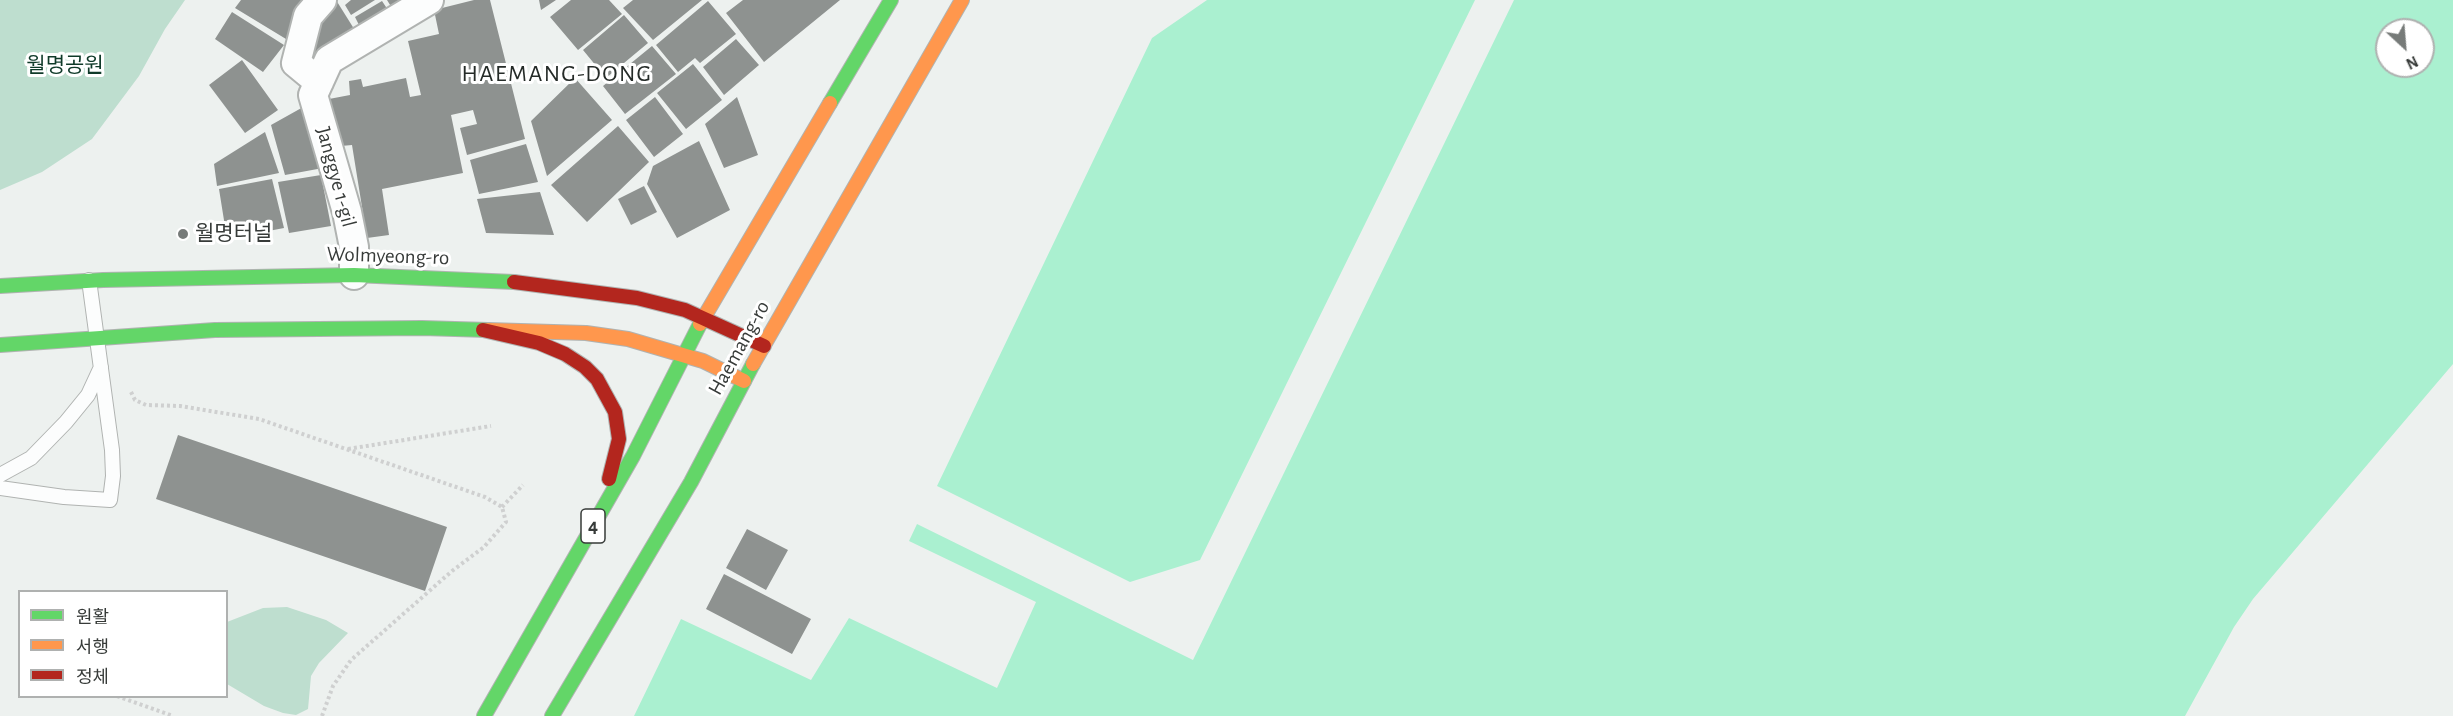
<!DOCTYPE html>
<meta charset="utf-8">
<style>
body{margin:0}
#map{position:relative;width:2453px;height:716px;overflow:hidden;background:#edf1ef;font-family:"Alegreya Sans","Noto Sans KR",sans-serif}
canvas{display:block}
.legend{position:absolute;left:18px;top:590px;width:210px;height:108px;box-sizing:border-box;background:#fff;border:2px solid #afb1b0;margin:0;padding:8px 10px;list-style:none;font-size:18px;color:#373b39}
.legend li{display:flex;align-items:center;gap:12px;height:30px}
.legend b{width:30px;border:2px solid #afb1b0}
.north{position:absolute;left:2375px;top:18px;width:60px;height:60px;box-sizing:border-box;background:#fff;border:2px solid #afb1b0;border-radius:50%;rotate:154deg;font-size:16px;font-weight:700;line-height:24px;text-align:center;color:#373b39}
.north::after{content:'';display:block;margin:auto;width:21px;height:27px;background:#777b79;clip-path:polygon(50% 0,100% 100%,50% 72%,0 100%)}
</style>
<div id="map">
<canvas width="2453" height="716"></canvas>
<ul class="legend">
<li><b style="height:8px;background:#63d668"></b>원활</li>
<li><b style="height:8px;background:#ff974d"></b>서행</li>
<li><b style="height:8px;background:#b3261e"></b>정체</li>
</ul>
<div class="north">N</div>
</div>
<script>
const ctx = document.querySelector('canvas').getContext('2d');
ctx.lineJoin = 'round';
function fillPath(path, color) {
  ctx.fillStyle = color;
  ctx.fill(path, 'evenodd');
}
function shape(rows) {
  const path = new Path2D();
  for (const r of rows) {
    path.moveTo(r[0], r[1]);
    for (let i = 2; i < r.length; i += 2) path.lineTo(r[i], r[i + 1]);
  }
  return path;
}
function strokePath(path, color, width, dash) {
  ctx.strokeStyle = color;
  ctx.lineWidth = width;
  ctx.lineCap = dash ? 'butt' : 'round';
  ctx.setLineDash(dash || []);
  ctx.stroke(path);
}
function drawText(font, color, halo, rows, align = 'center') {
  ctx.font = font + ' "Alegreya Sans","Noto Sans KR",sans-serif';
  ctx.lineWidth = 6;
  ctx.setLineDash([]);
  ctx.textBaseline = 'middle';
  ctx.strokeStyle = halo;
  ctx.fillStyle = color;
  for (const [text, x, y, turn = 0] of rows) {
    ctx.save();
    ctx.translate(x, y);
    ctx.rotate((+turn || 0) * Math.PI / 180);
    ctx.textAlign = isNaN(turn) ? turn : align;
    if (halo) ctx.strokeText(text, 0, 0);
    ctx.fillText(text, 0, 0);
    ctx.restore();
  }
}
fillPath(shape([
 [0,0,185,0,165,29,139,76,92,139,42,172,0,190],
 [287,607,326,620,348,633,319,663,311,676,308,709,296,715,283,713,264,706,227,684,227,622,263,608]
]), '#bedecf');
fillPath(shape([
 [1207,0,1475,0,1200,560,1130,582,937,486,1152,38],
 [1514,0,2453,0,2453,364,2253,599,2234,627,2185,716,634,716,681,619,811,680,849,618,997,688,1036,602,909,541,917,524,1193,660],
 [2387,30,2423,30,2423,66,2387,66]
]), '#aaf0d0');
fillPath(shape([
 [241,0,305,0,286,39,235,8],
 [336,0,356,32,323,58,308,49,313,18],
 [351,0,375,0,351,15,345,5],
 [387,0,417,0,395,13],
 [474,0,490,0,525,139,467,155,460,128,477,124,473,110,451,115,463,173,382,189,389,235,367,238,352,145,341,146,329,99,350,95,349,81,361,79,363,87,406,78,410,97,421,95,408,41,439,34,434,10],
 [539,0,556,0,541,10],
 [571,0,609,0,622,14,578,50,550,17],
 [633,0,702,0,653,40,623,8],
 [743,0,840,0,764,62,726,13],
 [382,1,392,16,364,35,355,17],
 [708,1,736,34,700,63,695,58,678,72,656,45],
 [232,12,284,45,263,72,215,39],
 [624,15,648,43,606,78,583,50],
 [736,39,759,65,724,95,703,67],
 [652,46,676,74,625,114,603,86],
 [242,60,278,110,245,133,209,85],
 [693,64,722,100,686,129,657,93],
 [575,78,612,120,547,176,531,121],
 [655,97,683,134,654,157,626,120],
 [737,97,758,155,724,168,705,124],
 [305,106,323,168,285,175,271,125],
 [618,126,649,162,587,222,551,185],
 [265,132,279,173,217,186,214,164],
 [699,141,730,210,677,238,647,184,653,166],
 [526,144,538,182,479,194,470,160],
 [321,175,331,226,289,233,278,182],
 [272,179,284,228,227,239,219,189],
 [644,186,657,212,631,225,618,199],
 [540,192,554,235,486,233,477,199],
 [178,435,447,527,425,591,156,499],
 [747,529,788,550,766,590,726,568],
 [724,574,811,619,792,654,706,609]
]), '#8e9290');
const lane = shape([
 [0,475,31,458,66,422,88,395,101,367],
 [0,488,64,497,110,500,113,476,112,450,89,280]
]);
const street = shape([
 [319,82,296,63,308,16,322,0],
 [354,275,354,247,347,212,313,95,329,60,429,0]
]);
const fast = shape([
 [830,103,891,0],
 [0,286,103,280,354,275,514,282],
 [0,345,215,330,422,328,488,330],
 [484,716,633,456,700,324],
 [552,716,691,482,753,364]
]);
const slow = shape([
 [700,324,830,103],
 [488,330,586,333,628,339,703,361,744,381],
 [753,364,962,0]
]);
const jam = shape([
 [514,282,637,298,685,310,764,346],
 [483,330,539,343,565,354,585,367,597,379,615,412,619,439,609,479]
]);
strokePath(lane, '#b0b3b1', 16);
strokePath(street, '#b0b3b1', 32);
strokePath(fast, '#b0b3b1', 16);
strokePath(slow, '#b0b3b1', 16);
strokePath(jam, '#b0b3b1', 16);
strokePath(shape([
 [131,392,135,400,146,405,180,406,259,419,485,497,502,507,506,522,484,547,452,571,351,660,333,686,322,716],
 [348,449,491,426],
 [502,507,523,485],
 [117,696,173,716]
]), '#cfd0d0', 4, [3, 3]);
strokePath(lane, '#fcfdfd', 14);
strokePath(street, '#fcfdfd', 28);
strokePath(fast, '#63d668', 14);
strokePath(slow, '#ff974d', 14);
strokePath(jam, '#b3261e', 14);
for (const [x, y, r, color] of [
 [183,234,6,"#777b79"]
]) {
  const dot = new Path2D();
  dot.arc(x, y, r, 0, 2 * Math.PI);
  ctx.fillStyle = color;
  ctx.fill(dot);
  strokePath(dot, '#fff', 2);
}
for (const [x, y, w] of [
 [593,526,24]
]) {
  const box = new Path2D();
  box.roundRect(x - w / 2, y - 17, w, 34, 4.5);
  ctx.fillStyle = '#fff';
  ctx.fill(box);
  strokePath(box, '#373b39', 1.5);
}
drawText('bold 20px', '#373b39', null, [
 ["4",593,526]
]);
drawText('21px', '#0f3a29', '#fff', [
 ["월명공원",65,66]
]);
drawText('21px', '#373b39', '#fff', [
 ["Janggye 1-gil",336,177,75],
 ["Wolmyeong-ro",388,256,2],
 ["Haemang-ro",739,348,-61]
]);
drawText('21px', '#373b39', '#fff', [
 ["월명터널",195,234]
], 'left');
ctx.letterSpacing = '1.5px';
drawText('24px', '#252b28', '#fff', [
 ["HAEMANG-DONG",557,74]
]);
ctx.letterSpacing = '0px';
</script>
